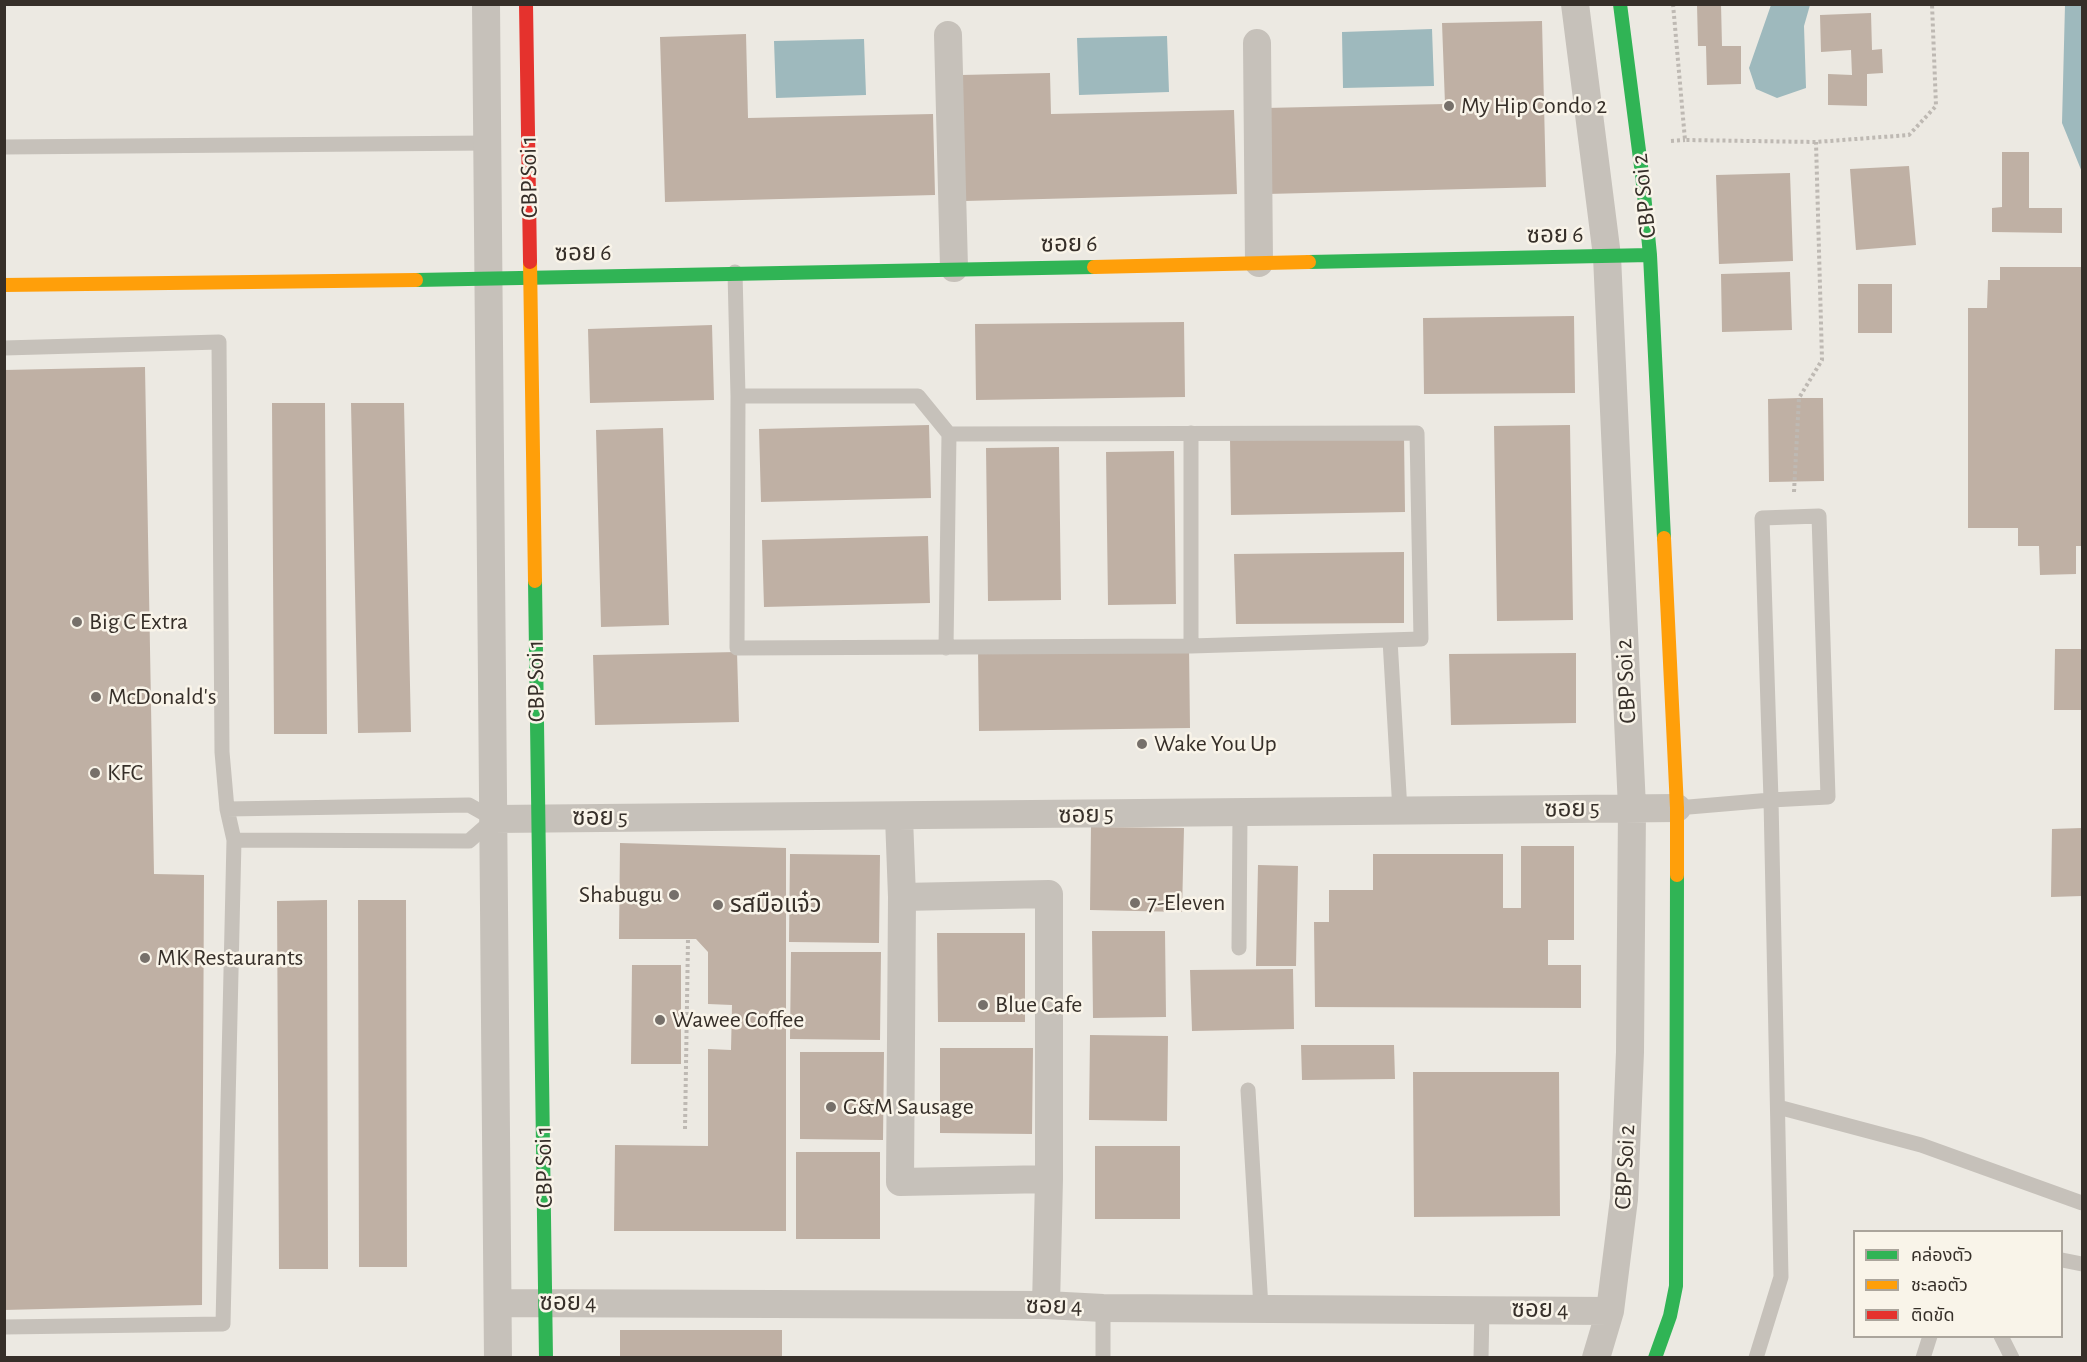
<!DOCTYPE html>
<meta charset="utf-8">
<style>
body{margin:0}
#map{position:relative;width:2087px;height:1362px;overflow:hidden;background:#ece9e2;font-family:"Alegreya Sans","Noto Sans Thai",sans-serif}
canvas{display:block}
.frame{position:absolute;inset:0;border:6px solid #362f29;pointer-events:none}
.legend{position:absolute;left:1853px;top:1230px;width:210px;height:108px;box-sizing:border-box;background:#f9f4e9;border:2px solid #aba59c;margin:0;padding:8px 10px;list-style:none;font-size:18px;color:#362f29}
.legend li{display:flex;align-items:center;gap:12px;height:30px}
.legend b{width:30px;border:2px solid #aba59c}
</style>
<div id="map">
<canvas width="2087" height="1362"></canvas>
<div class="frame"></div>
<ul class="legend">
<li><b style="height:8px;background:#30b455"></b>คล่องตัว</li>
<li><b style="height:8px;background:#ff9f0a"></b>ชะลอตัว</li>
<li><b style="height:8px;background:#e5322d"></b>ติดขัด</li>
</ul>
</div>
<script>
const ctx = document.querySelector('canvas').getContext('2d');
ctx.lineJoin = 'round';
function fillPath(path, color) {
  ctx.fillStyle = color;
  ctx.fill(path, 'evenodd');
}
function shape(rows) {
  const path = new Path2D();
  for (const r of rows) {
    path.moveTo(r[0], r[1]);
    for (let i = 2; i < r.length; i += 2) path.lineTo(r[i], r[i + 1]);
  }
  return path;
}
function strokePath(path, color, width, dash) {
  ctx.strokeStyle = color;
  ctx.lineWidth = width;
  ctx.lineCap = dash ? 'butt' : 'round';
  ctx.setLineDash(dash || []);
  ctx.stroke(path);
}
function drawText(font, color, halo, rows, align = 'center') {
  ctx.font = font + ' "Alegreya Sans","Noto Sans Thai",sans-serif';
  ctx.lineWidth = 5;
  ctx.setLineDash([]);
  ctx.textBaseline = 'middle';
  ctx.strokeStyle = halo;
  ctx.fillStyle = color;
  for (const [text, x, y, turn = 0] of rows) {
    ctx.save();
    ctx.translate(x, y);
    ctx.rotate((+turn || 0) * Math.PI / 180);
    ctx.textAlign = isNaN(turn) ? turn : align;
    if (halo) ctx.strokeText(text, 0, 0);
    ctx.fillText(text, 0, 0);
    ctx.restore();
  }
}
fillPath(shape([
 [1771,5,1810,5,1804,26,1806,88,1777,98,1756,89,1749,68],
 [2065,5,2082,5,2082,172,2062,123],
 [1432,29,1434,86,1343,88,1342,32],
 [1167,36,1169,92,1079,95,1077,38],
 [864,39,866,95,776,98,774,41]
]), '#9eb9bd');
fillPath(shape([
 [1697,4,1721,4,1722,46,1741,46,1741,84,1707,85,1706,46,1698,46],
 [1871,13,1872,50,1882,49,1883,73,1867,74,1867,106,1828,105,1828,74,1852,75,1851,50,1821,52,1820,15],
 [1542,21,1546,187,1267,194,1265,108,1445,104,1442,23],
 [746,34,748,118,933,114,935,195,665,202,660,37],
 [1050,73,1051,114,1234,110,1237,194,965,201,961,75],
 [2002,152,2029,152,2029,208,2062,208,2062,233,1992,232,1992,208,2002,207],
 [1909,166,1916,245,1856,250,1850,169],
 [1790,173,1793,261,1719,264,1716,175],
 [2000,267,2082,267,2082,546,2076,546,2076,574,2040,575,2039,546,2018,546,2018,528,1968,528,1968,308,1987,308,1988,280,2000,280],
 [1790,272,1792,330,1722,332,1721,274],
 [1858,284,1892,284,1892,333,1858,333],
 [1574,316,1575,393,1424,394,1423,318],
 [1184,322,1185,397,976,400,975,324],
 [712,325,714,400,590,403,588,329],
 [145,367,154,874,204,875,202,1305,4,1310,4,370],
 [1799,398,1823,398,1824,481,1769,482,1768,399],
 [272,403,325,403,327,734,274,734],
 [351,403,404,403,411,732,358,733],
 [929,425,931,498,761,502,759,429],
 [1570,425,1573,620,1497,621,1494,426],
 [663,428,669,625,601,627,596,430],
 [1404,436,1405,512,1231,515,1230,438],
 [1059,447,1061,600,988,601,986,448],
 [1174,451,1176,604,1108,605,1106,452],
 [928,536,930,603,764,607,762,540],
 [1404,552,1404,623,1236,624,1234,554],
 [1189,647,1190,728,979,731,978,649],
 [2055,649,2082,649,2082,710,2054,710],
 [737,652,739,722,595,725,593,655],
 [1576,653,1576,723,1451,725,1449,654],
 [1091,827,1184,828,1182,912,1090,910],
 [2082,828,2082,896,2051,897,2052,829],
 [620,843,786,848,786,1231,614,1231,615,1145,708,1146,708,1049,731,1050,732,1005,708,1004,708,952,696,939,619,939],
 [1521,846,1574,846,1574,940,1548,940,1548,965,1581,965,1581,1008,1315,1007,1314,922,1329,922,1329,890,1373,890,1373,854,1503,854,1503,908,1521,908],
 [790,854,880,855,879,943,789,942],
 [1258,865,1298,866,1296,966,1256,966],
 [327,900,328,1269,279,1269,277,901],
 [358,900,406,900,407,1267,359,1267],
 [1092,931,1165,931,1166,1017,1093,1018],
 [937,933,1025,933,1025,1022,938,1022],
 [791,952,881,952,880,1040,790,1039],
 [632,965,681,965,681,1064,631,1064],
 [1293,969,1294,1029,1192,1031,1190,970],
 [1090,1035,1168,1036,1167,1121,1089,1120],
 [1301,1045,1394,1045,1395,1079,1302,1080],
 [940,1048,1033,1048,1032,1134,940,1133],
 [800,1052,884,1052,883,1140,800,1139],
 [1413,1072,1559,1072,1560,1216,1414,1217],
 [1095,1146,1180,1146,1180,1219,1095,1219],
 [796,1152,880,1152,880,1239,796,1239],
 [620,1330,782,1330,782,1358,620,1358]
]), '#bfb0a4');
strokePath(shape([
 [1673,4,1685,140,1816,142,1909,135,1936,106,1932,4],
 [1671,141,1685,140],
 [1794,492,1799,398,1822,360,1816,142],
 [685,1129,688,939]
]), '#beb9b3', 4, [3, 3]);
strokePath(shape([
 [4,147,488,143],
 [735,272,738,396,737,648,1191,646,1421,639,1417,433,949,434,918,396,738,396],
 [4,348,219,342,222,752,227,809,234,840,223,1324,4,1327],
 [1390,640,1400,811],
 [1191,646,1191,433],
 [946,648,949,434],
 [1677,808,1771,800,1828,797,1819,516,1762,518,1771,800,1781,1277,1756,1358],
 [227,809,469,805,494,819,469,841,234,840],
 [1239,948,1240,813],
 [1248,1090,1261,1308],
 [1778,1107,1921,1145,2082,1203],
 [2062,1260,2082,1264],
 [2001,1336,2012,1358],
 [1103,1358,1103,1308],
 [1481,1358,1482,1310],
 [1923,1358,1930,1336]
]), '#c6c1ba', 15);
strokePath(shape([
 [486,4,498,1358],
 [1575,4,1607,256,1632,808,1630,1052,1624,1199,1610,1311,1596,1358],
 [948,35,954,268],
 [1257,43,1259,263],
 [899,817,902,897,900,1182,1049,1179],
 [494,819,1677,808],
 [902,897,1049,894,1049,1179,1046,1305],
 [498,1303,1046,1305,1103,1308,1610,1311]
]), '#c6c1ba', 28);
strokePath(shape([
 [1620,4,1642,174,1650,255,1664,538],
 [1309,262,1650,255],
 [416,280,1094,267],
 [535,581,546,1358],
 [1655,1358,1670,1316,1676,1286,1677,875]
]), '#30b455', 14);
strokePath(shape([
 [530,262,535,581],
 [1094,267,1309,262],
 [4,285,416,280],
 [1664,538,1677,808,1677,875]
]), '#ff9f0a', 14);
strokePath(shape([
 [526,4,530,262]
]), '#e5322d', 14);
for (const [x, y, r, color] of [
 [1449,106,6,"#76706a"],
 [77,622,6,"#76706a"],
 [96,697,6,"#76706a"],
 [1142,744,6,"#76706a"],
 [95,773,6,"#76706a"],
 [674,895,6,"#76706a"],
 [1135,903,6,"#76706a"],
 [718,905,6,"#76706a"],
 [145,958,6,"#76706a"],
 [983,1005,6,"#76706a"],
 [660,1020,6,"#76706a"],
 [831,1107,6,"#76706a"]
]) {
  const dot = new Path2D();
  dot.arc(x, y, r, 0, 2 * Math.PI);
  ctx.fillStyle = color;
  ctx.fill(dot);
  strokePath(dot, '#f9f4e9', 2);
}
drawText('24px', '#362f29', '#f9f4e9', [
 ["My Hip Condo 2",1461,106],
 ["Big C Extra",89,622],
 ["McDonald's",108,697],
 ["Wake You Up",1154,744],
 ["KFC",107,773],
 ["Shabugu",662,895,"right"],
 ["7-Eleven",1147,903],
 ["รสมือแจ๋ว",730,905],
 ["MK Restaurants",157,958],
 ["Blue Cafe",995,1005],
 ["Wawee Coffee",672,1020],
 ["G&M Sausage",843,1107]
], 'left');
drawText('24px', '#362f29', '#f9f4e9', [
 ["CBP Soi 1",529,177,-91],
 ["CBP Soi 2",1644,196,-96],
 ["ซอย 6",1555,235,-1],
 ["ซอย 6",1069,244,-1],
 ["ซอย 6",583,253,-1],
 ["CBP Soi 1",536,681,-91],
 ["CBP Soi 2",1626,681,-93],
 ["ซอย 5",1572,809,-1],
 ["ซอย 5",1086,815,-1],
 ["ซอย 5",600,818],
 ["CBP Soi 1",544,1167,-91],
 ["CBP Soi 2",1625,1167,-87],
 ["ซอย 4",568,1303],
 ["ซอย 4",1054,1306,1],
 ["ซอย 4",1540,1310]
]);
</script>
